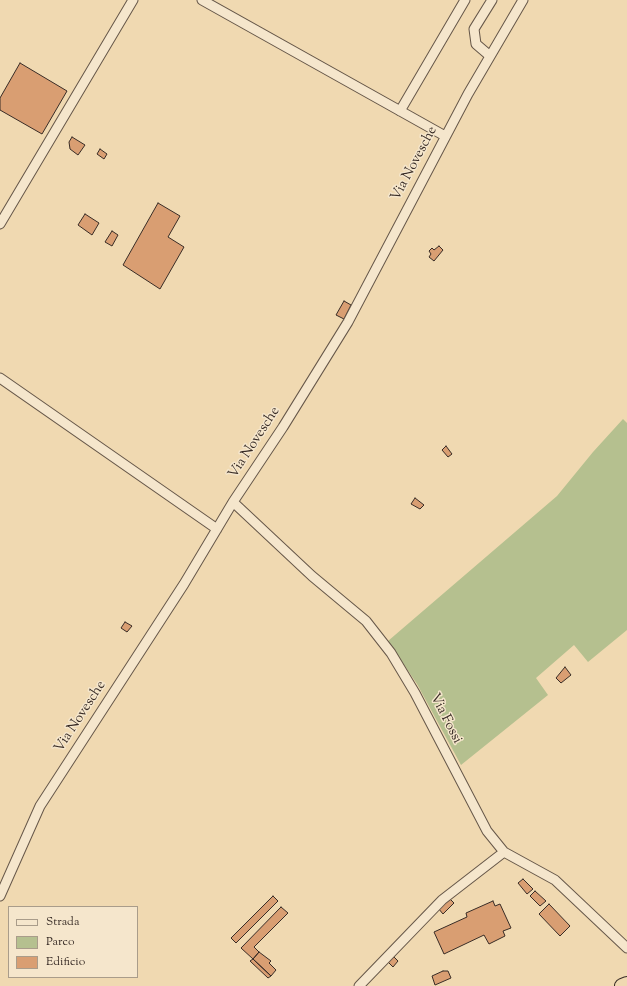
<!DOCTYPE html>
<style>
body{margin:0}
#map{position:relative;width:627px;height:986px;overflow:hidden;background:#f0d9b1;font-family:"Sorts Mill Goudy",serif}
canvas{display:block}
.legend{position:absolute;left:8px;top:906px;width:130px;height:72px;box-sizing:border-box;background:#f5e6cc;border:1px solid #a99c8a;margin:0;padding:5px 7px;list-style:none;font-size:12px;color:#382c26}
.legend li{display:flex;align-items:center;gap:8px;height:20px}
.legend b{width:20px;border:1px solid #a99c8a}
</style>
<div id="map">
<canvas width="627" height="986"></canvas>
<ul class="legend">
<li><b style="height:5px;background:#f5e6cc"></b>Strada</li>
<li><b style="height:11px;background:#b5c08f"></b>Parco</li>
<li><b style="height:11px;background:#d99e72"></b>Edificio</li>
</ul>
</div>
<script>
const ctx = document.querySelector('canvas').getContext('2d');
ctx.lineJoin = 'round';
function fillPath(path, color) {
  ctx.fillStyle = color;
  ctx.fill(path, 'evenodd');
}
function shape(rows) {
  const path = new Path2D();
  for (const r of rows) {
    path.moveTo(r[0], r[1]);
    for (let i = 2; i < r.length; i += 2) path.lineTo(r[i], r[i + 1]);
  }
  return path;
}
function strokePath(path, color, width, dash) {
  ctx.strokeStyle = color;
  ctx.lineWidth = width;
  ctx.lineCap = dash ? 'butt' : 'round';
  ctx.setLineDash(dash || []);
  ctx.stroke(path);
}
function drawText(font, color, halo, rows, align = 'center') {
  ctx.font = font + ' "Sorts Mill Goudy",serif';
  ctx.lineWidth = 3;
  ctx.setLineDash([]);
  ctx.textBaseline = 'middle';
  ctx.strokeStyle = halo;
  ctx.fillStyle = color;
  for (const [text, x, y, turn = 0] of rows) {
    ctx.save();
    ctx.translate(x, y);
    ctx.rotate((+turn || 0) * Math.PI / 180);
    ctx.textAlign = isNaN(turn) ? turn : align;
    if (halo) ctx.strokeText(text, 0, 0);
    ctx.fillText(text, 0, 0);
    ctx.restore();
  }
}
fillPath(shape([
 [623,419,627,423,627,630,588,662,574,645,536,678,548,695,461,765,417,684,388,641,557,496,593,452]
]), '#b5c08f');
const building = shape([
 [20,63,67,91,42,134,0,110,0,98,20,63],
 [72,137,85,145,78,155,70,149,69,142,72,137],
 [100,149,107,154,104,159,97,154,100,149],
 [158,203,180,216,168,237,184,247,160,289,123,265,158,203],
 [85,214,99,223,92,235,78,225,85,214],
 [112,231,118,235,112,246,105,242,112,231],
 [439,246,443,250,434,261,429,257,431,254,429,251,432,248,434,250,439,246],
 [344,301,351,305,344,319,336,315,344,301],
 [446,446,452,454,448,457,442,450,446,446],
 [415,498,424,505,420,509,411,504,415,498],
 [125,622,132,626,127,632,121,628,125,622],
 [565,667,571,675,561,683,556,678,565,667],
 [523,879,533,889,527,894,518,883,523,879],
 [535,891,546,901,540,906,530,896,535,891],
 [273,896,278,901,236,943,231,938,273,896],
 [449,898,454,903,443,914,438,908,449,898],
 [493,901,495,906,500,904,511,928,503,931,505,936,489,944,484,935,444,954,434,932,467,917,466,913,493,901],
 [549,904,570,926,560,936,539,914,549,904],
 [281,907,288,913,254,947,259,952,253,959,241,948,281,907],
 [259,952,271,961,269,963,276,970,271,976,253,959,259,952],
 [393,956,398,961,393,967,388,962,393,956],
 [253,959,271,976,268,978,250,961,253,959],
 [443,971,448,971,451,978,435,985,432,976,443,971]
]);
fillPath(building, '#d99e72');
strokePath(building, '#382c26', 1);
const minor = shape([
 [202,0,445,136],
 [490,56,476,44,474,29,492,0],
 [400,111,465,0],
 [0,224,133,0],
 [0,378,217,529],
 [233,502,312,576,366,621,391,653,415,693,487,831,504,852,555,880,627,948],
 [0,896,40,806,184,584,233,502,283,427,348,322,468,94,523,0],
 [359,986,442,900,504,852]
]);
const highway = shape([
 [622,986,627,984]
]);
strokePath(minor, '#665749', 11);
strokePath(highway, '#382c26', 16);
strokePath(minor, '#f5e6cc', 9);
strokePath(highway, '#f0d9b1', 14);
drawText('14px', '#382c26', '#f5e6cc', [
 ["Via Novesche",415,164,-62],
 ["Via Novesche",255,443,-57],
 ["Via Novesche",81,717,-57],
 ["Via Fossi",445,719,63]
]);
</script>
